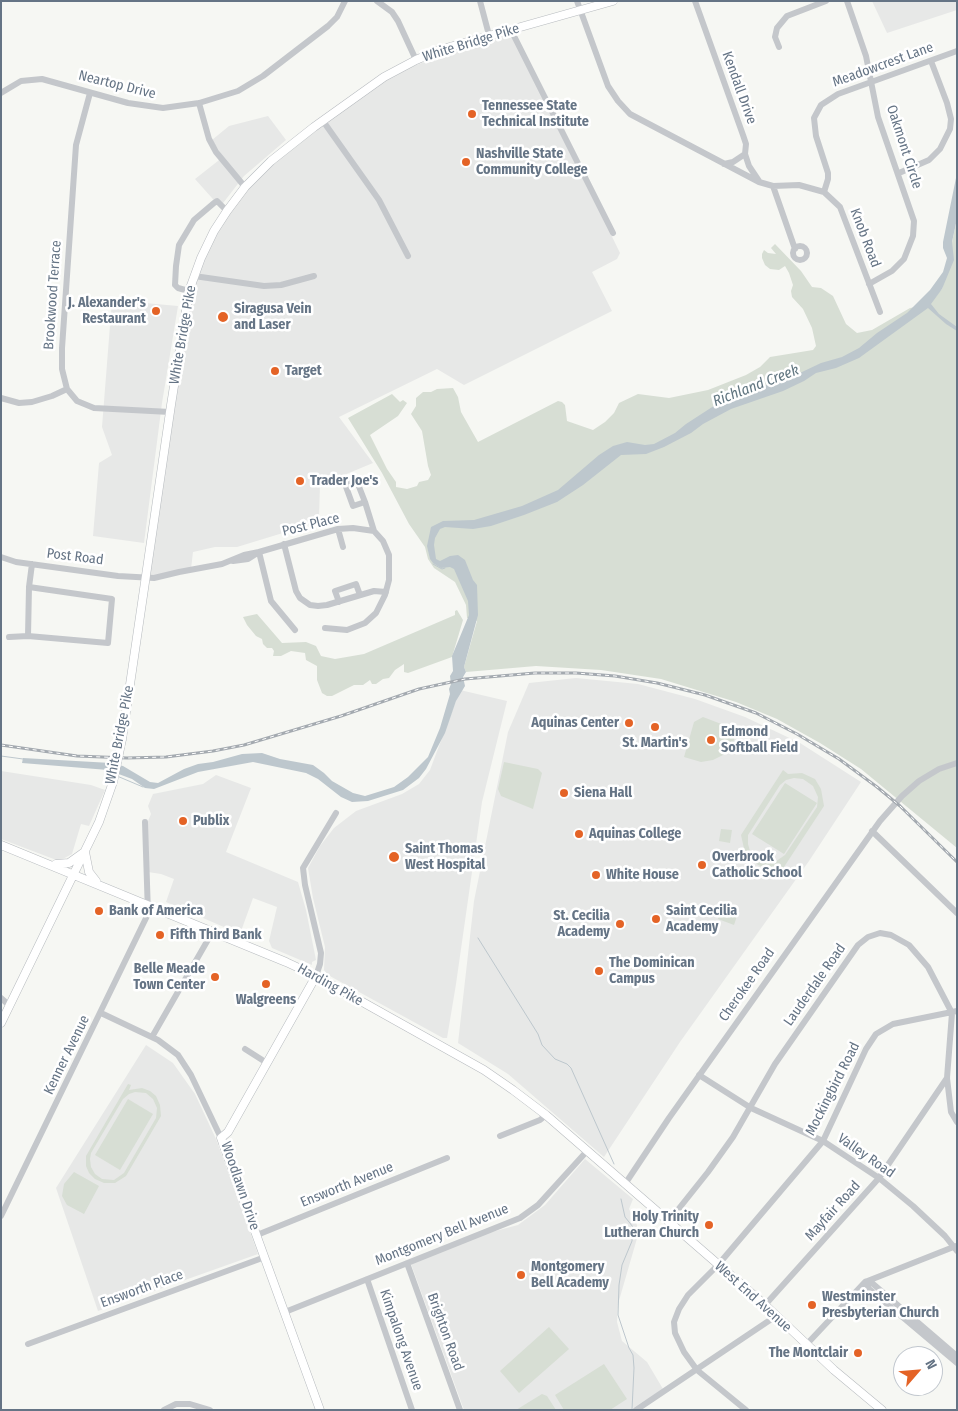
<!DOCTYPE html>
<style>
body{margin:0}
#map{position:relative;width:958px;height:1411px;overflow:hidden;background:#f6f7f3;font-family:"Fira Sans Condensed",sans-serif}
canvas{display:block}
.frame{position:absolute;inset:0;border:2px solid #657485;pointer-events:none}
.north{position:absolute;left:893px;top:1346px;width:50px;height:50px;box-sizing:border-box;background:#fff;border:1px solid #c1c7ce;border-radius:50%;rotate:63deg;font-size:14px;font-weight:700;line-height:20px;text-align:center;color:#657485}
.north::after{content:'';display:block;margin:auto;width:18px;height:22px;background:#e46326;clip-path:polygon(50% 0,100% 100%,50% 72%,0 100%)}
</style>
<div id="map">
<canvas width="958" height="1411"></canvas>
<div class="frame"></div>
<div class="north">N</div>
</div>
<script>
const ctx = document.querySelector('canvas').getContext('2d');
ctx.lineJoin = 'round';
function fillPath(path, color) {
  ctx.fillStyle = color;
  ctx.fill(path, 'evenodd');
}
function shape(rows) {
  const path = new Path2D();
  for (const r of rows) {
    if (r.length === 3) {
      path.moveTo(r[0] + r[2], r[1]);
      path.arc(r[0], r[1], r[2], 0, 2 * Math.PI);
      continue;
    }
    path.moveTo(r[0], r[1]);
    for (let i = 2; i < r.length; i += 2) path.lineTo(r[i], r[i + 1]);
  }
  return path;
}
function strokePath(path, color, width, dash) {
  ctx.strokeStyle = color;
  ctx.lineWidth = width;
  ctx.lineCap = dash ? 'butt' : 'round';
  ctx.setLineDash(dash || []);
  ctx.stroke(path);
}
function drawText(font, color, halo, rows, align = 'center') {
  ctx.font = font + ' "Fira Sans Condensed",sans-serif';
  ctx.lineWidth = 5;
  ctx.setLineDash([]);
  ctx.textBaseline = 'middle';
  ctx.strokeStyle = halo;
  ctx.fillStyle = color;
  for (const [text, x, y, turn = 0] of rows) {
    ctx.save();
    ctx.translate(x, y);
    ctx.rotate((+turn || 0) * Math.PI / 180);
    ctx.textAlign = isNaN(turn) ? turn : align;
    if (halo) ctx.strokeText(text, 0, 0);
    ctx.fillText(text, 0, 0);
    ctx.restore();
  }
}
fillPath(shape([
 [872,1,957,1,957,10,887,33],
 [511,30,620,253,617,259,592,272,612,311,464,385,437,369,339,417,373,463,320,485,319,517,309,525,237,547,215,547,193,552,191,569,146,578,187,304,207,246,245,187,384,77],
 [268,116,286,140,244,176,220,207,195,179,223,157,212,140,229,126],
 [112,300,178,306,162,403,144,543,93,536,99,463,112,455,102,427],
 [576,678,638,684,695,699,745,717,800,743,861,782,809,861,680,1042,604,1157,508,1074,458,1043,474,901,508,732,529,683],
 [460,690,507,701,482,802,456,984,447,1038,443,1038,328,975,324,970,325,947,313,898,308,868,320,846,334,828,356,811,402,794,419,784,430,770],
 [1,771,91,785,105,790,89,826,81,824,72,854,59,861,1,839],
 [216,775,251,788,226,852,298,882,306,910,316,960,312,962,312,965,272,948,269,941,277,907,253,898,240,934,166,902,174,879,161,874,148,872,146,826,151,814,148,806,153,794,203,784],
 [146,1045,173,1063,195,1094,216,1139,258,1254,98,1311,56,1188],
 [585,1159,633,1199,629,1209,637,1225,638,1235,618,1304,617,1322,622,1341,647,1362,663,1389,630,1410,464,1410,411,1264,484,1234,518,1225,545,1205]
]), '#e7e8e7');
fillPath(shape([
 [957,219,957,848,861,769,820,743,777,719,736,702,661,679,601,670,536,666,466,672,464,667,477,621,467,618,466,605,455,582,434,568,428,559,425,547,409,524,382,473,348,418,392,394,400,402,403,400,407,403,398,416,370,435,387,469,396,482,396,487,407,489,417,486,419,482,428,480,431,475,428,466,422,431,411,414,416,406,416,398,423,392,431,392,437,389,453,388,458,397,461,412,478,442,558,401,562,402,565,405,567,421,593,430,605,422,614,413,619,403,638,394,669,398,708,390,746,375,760,367,770,357,813,350,816,346,812,328,803,309,792,297,791,291,793,285,789,273,785,266,779,270,770,269,765,265,762,258,762,254,764,250,768,253,776,254,771,248,775,244,801,271,812,287,821,288,833,296,846,324,857,333,872,330,910,308,927,305,942,289],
 [457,610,463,620,452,657,408,673,404,672,404,664,395,670,389,678,383,679,376,684,372,684,370,680,363,685,354,685,332,696,327,696,322,693,317,680,317,666,306,660,305,653,291,651,281,656,273,656,274,651,272,648,267,648,263,644,262,639,256,636,247,625,243,617,257,614,282,643,306,642,316,646,321,656,335,659,364,654,455,615,455,611],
 [703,717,737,730,733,743,723,755,713,760,701,762,684,757,694,722],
 [504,762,538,769,542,773,533,809,501,796,498,789],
 [783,770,788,774,802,773,815,779,821,789,824,806,782,870,777,867,762,867,753,862,745,853,741,835],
 [794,778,803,779,813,786,818,797,817,807,785,855,775,862,761,861,754,857,750,851,748,844,748,835,780,785,786,780],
 [785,783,817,803,784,854,752,834],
 [721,829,732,830,730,843,719,841],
 [722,907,738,913,734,925,718,919],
 [128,1084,131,1085,129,1090,142,1088,150,1091,156,1096,160,1105,161,1116,126,1176,115,1183,104,1183,95,1179,89,1173,86,1166,86,1156],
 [135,1092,146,1093,153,1099,157,1108,156,1118,124,1173,114,1180,102,1179,95,1174,91,1167,90,1159,91,1153,123,1099,129,1094],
 [128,1099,153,1114,120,1170,95,1155],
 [74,1172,99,1186,84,1214,67,1205,62,1196,64,1184],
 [549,1327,569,1349,519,1393,500,1371],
 [604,1364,627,1399,610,1410,564,1410,555,1395],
 [542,1394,547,1396,556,1410,516,1410]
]), '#d7ded4');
fillPath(shape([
 [957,173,957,219,952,242,954,260,942,289,931,304,939,314,957,327,957,331,946,324,928,308,859,358,836,368,816,373,804,381,783,391,731,409,703,424,691,433,664,447,646,454,621,455,583,485,557,502,524,515,491,526,473,529,445,527,440,529,435,538,434,545,436,559,440,561,450,556,458,555,465,560,473,580,477,585,478,615,464,667,466,672,463,677,465,686,456,701,445,733,426,769,419,778,403,790,368,801,352,802,341,797,318,779,306,773,253,762,198,772,154,789,145,788,132,779,108,770,22,763,23,758,111,763,123,766,150,782,158,783,184,769,198,764,213,762,242,754,262,753,280,759,313,765,324,773,332,781,353,793,365,796,394,787,408,777,428,757,440,728,450,694,449,689,451,684,450,676,453,671,452,656,469,615,468,601,454,569,450,567,441,568,433,563,430,559,427,546,431,527,443,521,474,520,522,506,558,490,599,455,613,446,627,442,645,445,654,444,675,433,686,424,723,400,751,392,775,381,783,381,821,363,842,357,859,348,877,333,907,313,930,290,943,272,947,258,943,248,943,242]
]), '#bdc7cd');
strokePath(shape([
 [433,564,442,569,445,568],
 [1,756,23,759],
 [117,776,143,787],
 [478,938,538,1034,542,1045,555,1059,567,1064,571,1068,614,1164],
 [621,1199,625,1217,633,1227,632,1241,622,1265,619,1285,618,1315,629,1348,633,1355,634,1368,632,1410]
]), '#bdc7cd', 1);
const major = shape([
 [122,739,171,405,189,291,201,258,214,231,227,211,245,187,271,161,314,127,384,77,416,60,439,50,613,1],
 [1,845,286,962,316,976,484,1070,513,1090,546,1115,765,1305,834,1370,882,1410],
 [85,852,89,872,96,881],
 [56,864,69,863,83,853],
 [316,976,228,1132,221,1138,320,1410],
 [1,1023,99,822,113,782]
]);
strokePath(major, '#b7bbbf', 9);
strokePath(shape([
 [377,1,392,12,398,21,416,60],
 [480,1,489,35],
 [577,1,608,86,618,101,630,114,759,182,773,186,799,185,824,192,840,207,880,312],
 [695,1,743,135,746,144,745,154,749,166,759,181],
 [847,1,866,56,878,117,914,221,913,236,904,259,892,271,869,284],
 [511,30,613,233],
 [779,47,775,37,777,28,787,16,826,1],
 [1,93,21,81,42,79,128,103,163,108,199,103,238,91,263,76,328,26,337,17,345,1],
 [90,93,76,145,62,348,62,369,67,389,77,401,94,408,170,412],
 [199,103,209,139,216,152,245,187],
 [323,121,379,200,408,256],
 [724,164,733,162,745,154],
 [899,173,929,160,940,149,950,129,951,119,947,103,931,61],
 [773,186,795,249],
 [824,192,828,179,828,173,816,136,814,118,821,105,838,94,957,51],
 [800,253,7],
 [194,276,264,286,281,285,314,276],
 [189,291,178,288,175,285,176,266,179,245,194,220,214,203,217,201,227,211],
 [1,398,19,403,32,402,52,396,67,389],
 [365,502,353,506,345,484,356,479,365,502,374,531],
 [338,529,343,547],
 [284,544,296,591,300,598,310,605,318,606,327,605,374,591,386,592],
 [1,557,16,562,118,576,154,578,179,572,222,564,244,555,259,552,248,559,233,561],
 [29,587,32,564],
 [339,602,335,591,356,584,360,595],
 [295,630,271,601,259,552,338,529,353,528,374,531,383,541,389,555,389,580,385,595,376,613,365,623,347,630,325,628],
 [9,637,28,636,108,643,112,599,29,587,28,636],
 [872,831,957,913],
 [316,976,320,964,321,953,305,885,303,868,336,813],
 [1,998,10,1006],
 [101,1013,158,1040,178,1055,191,1075,221,1138],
 [152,1037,213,931],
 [245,1049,267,1063],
 [699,1075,751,1108,823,1141,879,1178,913,1206,945,1236,957,1251],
 [500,1136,540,1120,546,1115],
 [625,1184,669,1118,880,821,902,796,919,781,939,769,957,763],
 [1,1216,148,914,145,822],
 [669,1221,708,1172,733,1137,775,1064,858,945,868,937,880,933,891,935,909,945,928,967,952,1013,947,1078,951,1112,957,1122],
 [257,1235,447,1158],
 [407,1263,460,1410],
 [367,1279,412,1410],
 [865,1282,867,1284,868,1288,957,1363],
 [867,1284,872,1283,957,1356],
 [765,1305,879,1178,947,1078],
 [285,1312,520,1218,538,1205,587,1151],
 [28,1344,265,1257],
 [806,1345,865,1282,956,1246],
 [164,1410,176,1404,190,1404,210,1410],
 [636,1410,776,1316],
 [746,1410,697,1370,684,1352,675,1333,674,1322,679,1309,688,1295,718,1265,823,1141,866,1049,876,1034,893,1024,957,1011]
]), '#c4c7cb', 6);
strokePath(major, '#fff', 8);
const rail = shape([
 [1,745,77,756,127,758,166,757,213,751,244,745,341,716,419,689,465,679,535,673,576,673,615,676,657,683,705,695,756,713,797,734,839,759,877,787,900,806,957,862]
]);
strokePath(rail, '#a4aab0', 3);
strokePath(rail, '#fff', 1, [4]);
const majorBridge = shape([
 [113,782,122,739]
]);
strokePath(majorBridge, '#b7bbbf', 9, []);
strokePath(majorBridge, '#fff', 8);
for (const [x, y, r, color] of [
 [472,114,5,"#e46326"],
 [466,162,5,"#e46326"],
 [156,311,5,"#e46326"],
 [223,317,6,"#e46326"],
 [275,371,5,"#e46326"],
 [300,481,5,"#e46326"],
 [629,723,5,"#e46326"],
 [655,727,5,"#e46326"],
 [711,740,5,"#e46326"],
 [564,793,5,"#e46326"],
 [183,821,5,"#e46326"],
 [579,834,5,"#e46326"],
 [394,857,6,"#e46326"],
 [702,865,5,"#e46326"],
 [596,875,5,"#e46326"],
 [99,911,5,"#e46326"],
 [656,919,5,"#e46326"],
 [620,924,5,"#e46326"],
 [160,935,5,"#e46326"],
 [599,971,5,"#e46326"],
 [215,977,5,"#e46326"],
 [266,984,5,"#e46326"],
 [709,1225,5,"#e46326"],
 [521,1275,5,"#e46326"],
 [812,1305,5,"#e46326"],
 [858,1353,5,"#e46326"]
]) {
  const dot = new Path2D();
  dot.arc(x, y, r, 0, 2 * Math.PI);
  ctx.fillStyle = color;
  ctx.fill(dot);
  strokePath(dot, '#fff', 2);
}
drawText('14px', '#657485', '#fff', [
 ["White Bridge Pike",471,43,-17],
 ["Meadowcrest Lane",883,65,-20],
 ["Neartop Drive",117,85,14],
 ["Kendall Drive",739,88,70],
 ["Oakmont Circle",904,147,72],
 ["Knob Road",865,238,69],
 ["Brookwood Terrace",53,295,-86],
 ["White Bridge Pike",183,335,-80],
 ["Post Place",311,525,-14],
 ["Post Road",75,557,7],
 ["White Bridge Pike",120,735,-79],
 ["Harding Pike",330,985,29],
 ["Cherokee Road",747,985,-55],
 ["Lauderdale Road",815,985,-55],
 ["Kenner Avenue",67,1055,-64],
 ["Mockingbird Road",833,1089,-63],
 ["Valley Road",866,1156,35],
 ["Ensworth Avenue",347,1185,-22],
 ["Woodlawn Drive",240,1186,71],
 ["Mayfair Road",833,1211,-48],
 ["Montgomery Bell Avenue",442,1235,-22],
 ["Ensworth Place",142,1289,-20],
 ["West End Avenue",753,1297,42],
 ["Brighton Road",445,1332,70],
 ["Kimpalong Avenue",401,1340,71]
]);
drawText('bold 14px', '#657485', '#fff', [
 ["Tennessee State",482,106],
 ["Technical Institute",482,122],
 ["Nashville State",476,154],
 ["Community College",476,170],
 ["J. Alexander's",146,303,"right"],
 ["Restaurant",146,319,"right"],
 ["Siragusa Vein",234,309],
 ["and Laser",234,325],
 ["Target",285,371],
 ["Trader Joe's",310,481],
 ["Aquinas Center",619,723,"right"],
 ["Edmond",721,732],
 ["Softball Field",721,748],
 ["St. Martin's",655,743,"center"],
 ["Siena Hall",574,793],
 ["Publix",193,821],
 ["Aquinas College",589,834],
 ["Saint Thomas",405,849],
 ["West Hospital",405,865],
 ["Overbrook",712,857],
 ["Catholic School",712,873],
 ["White House",606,875],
 ["Bank of America",109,911],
 ["Saint Cecilia",666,911],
 ["Academy",666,927],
 ["St. Cecilia",610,916,"right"],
 ["Academy",610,932,"right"],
 ["Fifth Third Bank",170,935],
 ["The Dominican",609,963],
 ["Campus",609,979],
 ["Belle Meade",205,969,"right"],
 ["Town Center",205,985,"right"],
 ["Walgreens",266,1000,"center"],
 ["Holy Trinity",699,1217,"right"],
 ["Lutheran Church",699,1233,"right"],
 ["Montgomery",531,1267],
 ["Bell Academy",531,1283],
 ["Westminster",822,1297],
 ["Presbyterian Church",822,1313],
 ["The Montclair",848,1353,"right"]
], 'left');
drawText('italic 15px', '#617681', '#fff', [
 ["Richland Creek",756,386,-21]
]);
</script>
